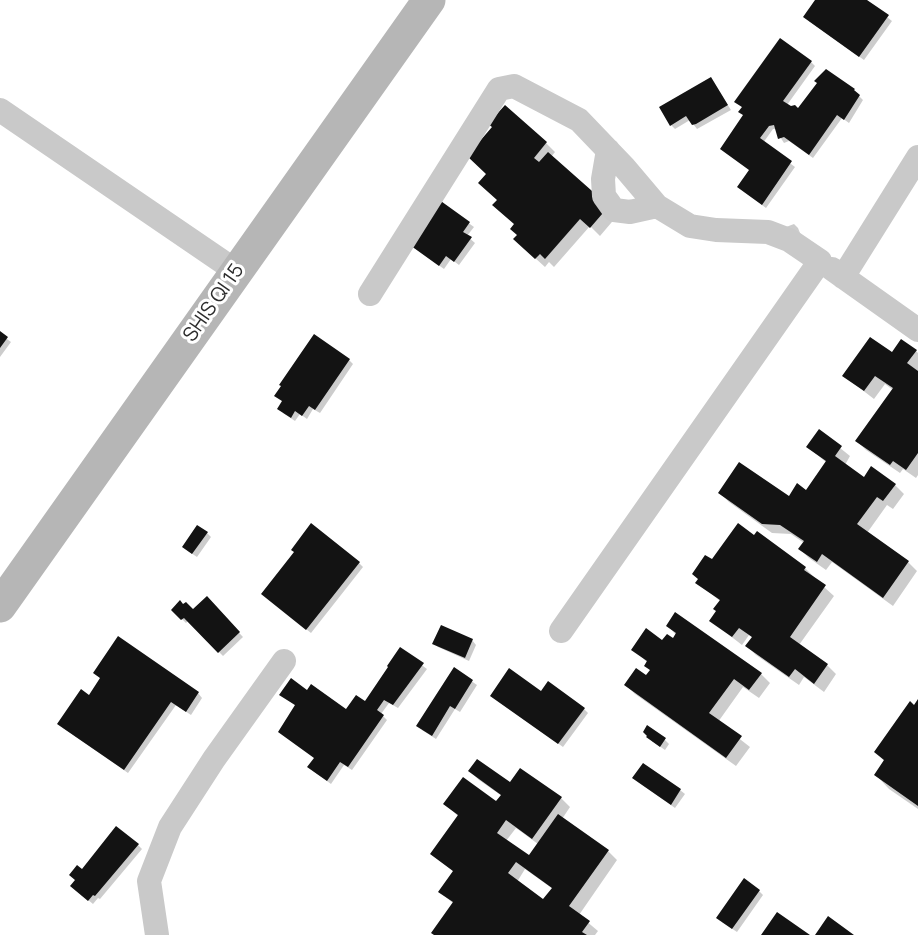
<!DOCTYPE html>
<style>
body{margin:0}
canvas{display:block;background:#fff}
</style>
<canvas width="918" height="935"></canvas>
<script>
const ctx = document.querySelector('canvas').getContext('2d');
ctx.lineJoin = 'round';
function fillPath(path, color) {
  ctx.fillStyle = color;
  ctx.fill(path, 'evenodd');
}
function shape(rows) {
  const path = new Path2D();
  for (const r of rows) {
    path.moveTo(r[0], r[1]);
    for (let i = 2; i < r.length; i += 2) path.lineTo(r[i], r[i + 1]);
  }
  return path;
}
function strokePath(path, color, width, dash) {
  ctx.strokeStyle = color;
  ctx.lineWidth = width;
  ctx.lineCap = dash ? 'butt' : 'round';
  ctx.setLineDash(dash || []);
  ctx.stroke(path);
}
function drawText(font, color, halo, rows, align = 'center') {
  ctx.font = font + ' Manrope,sans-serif';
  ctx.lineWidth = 6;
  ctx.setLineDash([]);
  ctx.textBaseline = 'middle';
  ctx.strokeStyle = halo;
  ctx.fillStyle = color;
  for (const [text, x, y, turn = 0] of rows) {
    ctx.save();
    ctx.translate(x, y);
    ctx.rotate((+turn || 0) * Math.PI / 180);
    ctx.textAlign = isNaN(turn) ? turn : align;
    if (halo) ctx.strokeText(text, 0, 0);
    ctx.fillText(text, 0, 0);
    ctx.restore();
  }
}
fillPath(shape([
 [817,0,865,0,892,21,864,60,809,21],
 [811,62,815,66,787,105,799,110,858,95,863,100,849,123,842,118,813,158,789,141,784,143,775,129,773,129,763,143,795,167,766,208,743,191,751,170,745,116,743,108,736,102],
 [711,79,731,110,697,129,690,120,675,129,671,125],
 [546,143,555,152,551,157,617,216,600,236,590,226,554,267,549,262,545,267,524,248,516,225,495,205],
 [438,201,474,227,467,236,475,243,459,265,451,259,444,269,413,247],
 [794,224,798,228,802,238,778,230],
 [0,334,11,342,0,357],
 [916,351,918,353,918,475,916,478,903,469,900,473,866,450,857,441,893,390,885,384,874,399,844,376,892,354],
 [349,360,353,364,320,413,313,409,307,419,300,414,295,421,283,413],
 [819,431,850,456,845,465,864,479,895,485,904,494,893,509,887,505,867,533,908,562,917,571,893,606,832,562,826,570,809,558,800,549,804,543,791,534,772,533,729,502,720,493,789,499,806,492,827,463,808,447],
 [207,533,211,537,197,557,188,551],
 [295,552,359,563,363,567,311,633,267,598],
 [712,562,805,568,814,577,814,578,834,596,799,645,827,665,836,674,824,692,804,677,799,685,756,655,747,646,753,638,749,635,742,645,711,621,718,612,720,601,697,582],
 [207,599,243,637,223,656,188,621,186,623,173,610,193,611],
 [668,626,761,674,770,683,759,698,743,687,718,722,750,747,736,766,635,694,626,685,646,677,651,671,646,666,648,663,633,649,673,640,676,635],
 [472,640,476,645,469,661,438,647,434,643],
 [400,649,427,669,398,708,389,703,381,714,387,720,352,770,344,765,331,784,313,771,315,758,296,706,285,698,308,692,347,711,365,703],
 [454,669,477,685,460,712,455,709,436,739,422,730],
 [198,693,202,698,191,715,176,705,128,773,63,728,90,697],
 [541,693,584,709,588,713,563,747,496,699],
 [918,702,918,809,889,789,876,775,885,762,876,752],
 [665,740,669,744,665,750,652,741],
 [470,771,561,798,570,807,562,819,608,851,617,860,579,915,598,931,595,935,435,935,454,904,440,892,454,872,432,854,459,817,445,804,497,803,502,796,479,780],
 [516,828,538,844,529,857,506,841],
 [525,869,553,889,543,901,517,882],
 [638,782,680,790,685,794,675,808],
 [138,845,142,849,100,899,98,898,93,904,76,890,77,880,82,871],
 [759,891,763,895,737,932,722,922]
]), '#0003');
fillPath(shape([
 [815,0,867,0,889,15,859,57,803,17],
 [780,38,812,61,783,101,791,106,795,105,798,108,817,83,814,81,826,69,855,89,854,90,860,95,844,120,837,115,809,155,784,137,778,139,774,125,769,126,760,138,792,161,762,205,737,187,749,170,720,149,743,115,738,112,742,107,734,102],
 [711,77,728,105,696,124,692,125,686,116,670,126,659,107],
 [505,105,547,142,534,158,539,162,548,152,609,206,590,228,580,219,545,259,540,254,535,259,513,239,517,235,510,229,514,224,492,205,497,200,478,183,486,174,467,156,492,127,488,124],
 [438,199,470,222,463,232,472,237,454,262,446,256,439,266,407,243],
 [0,331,8,337,0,348],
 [314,334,350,359,315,410,309,406,302,416,295,411,291,418,277,409,282,401,274,396,281,386,279,385],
 [870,337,892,352,901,339,917,350,907,363,918,371,918,453,906,470,893,461,890,465,855,441,893,388,875,376,864,391,842,376],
 [819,429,842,446,835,456,864,477,871,466,896,484,883,501,877,497,857,524,909,561,883,598,822,554,817,562,798,549,804,541,780,525,762,524,718,493,739,462,789,496,797,483,806,490,826,461,806,447],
 [311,523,360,562,306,630,261,594,294,552,291,550],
 [738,523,754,535,757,531,806,567,804,570,826,585,790,637,828,664,814,684,795,669,789,677,745,646,752,637,739,628,732,637,709,621,716,611,713,609,720,600,695,583,698,579,692,574,705,555,712,559],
 [197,525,208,532,192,554,182,547],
 [207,596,240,632,218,653,184,618,181,620,171,610,180,600,183,604,186,602,193,609],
 [675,612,762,673,749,690,734,679,709,713,742,736,726,758,624,685,636,668,646,675,650,670,644,666,647,661,631,650,646,628,662,640,667,634,673,638,676,633,666,626],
 [441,625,473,639,465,658,432,644],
 [118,636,199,692,186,712,171,702,124,770,57,724,81,689,89,695,100,678,93,673],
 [400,647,424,663,393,705,384,700,377,710,384,715,348,767,340,762,327,781,307,767,314,758,278,732,295,705,279,695,291,678,307,690,311,684,346,709,356,695,365,701,388,667,387,666],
 [454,667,473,680,455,709,450,706,432,736,416,726],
 [509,668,541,691,548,681,585,708,558,744,490,696],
 [918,699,918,806,874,775,884,760,874,752,910,701,914,705],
 [647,725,666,738,660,747,646,737,647,736,643,732],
 [477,759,510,782,520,768,562,797,532,839,506,820,497,833,529,855,558,814,609,850,569,906,590,921,582,932,587,935,434,935,431,933,453,902,438,892,453,871,430,854,458,815,443,804,463,777,496,801,501,795,468,771],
 [516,862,552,888,543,899,508,873],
 [643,763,681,789,671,805,632,778],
 [116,826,139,844,95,896,93,895,88,901,70,886,75,880,69,875,77,865,82,869],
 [744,878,760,890,732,929,716,918],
 [777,912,810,935,761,935],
 [828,916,854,935,815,935]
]), '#131313');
strokePath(shape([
 [0,110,236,271],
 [608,150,603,179,604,196,614,210,630,212,657,206],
 [832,269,918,330],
 [843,277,918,157],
 [370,294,499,89,514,86,579,120,624,167,657,206,690,226,716,230,768,232,789,240,820,261,561,631],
 [157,935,149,881,170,827,214,759,284,661]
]), '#c9c9c9', 24);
strokePath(shape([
 [0,606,429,0]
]), '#b6b6b6', 33);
drawText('20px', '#2c2c2c', '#fff', [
 ["SHIS QI 15",214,303,-55]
]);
</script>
